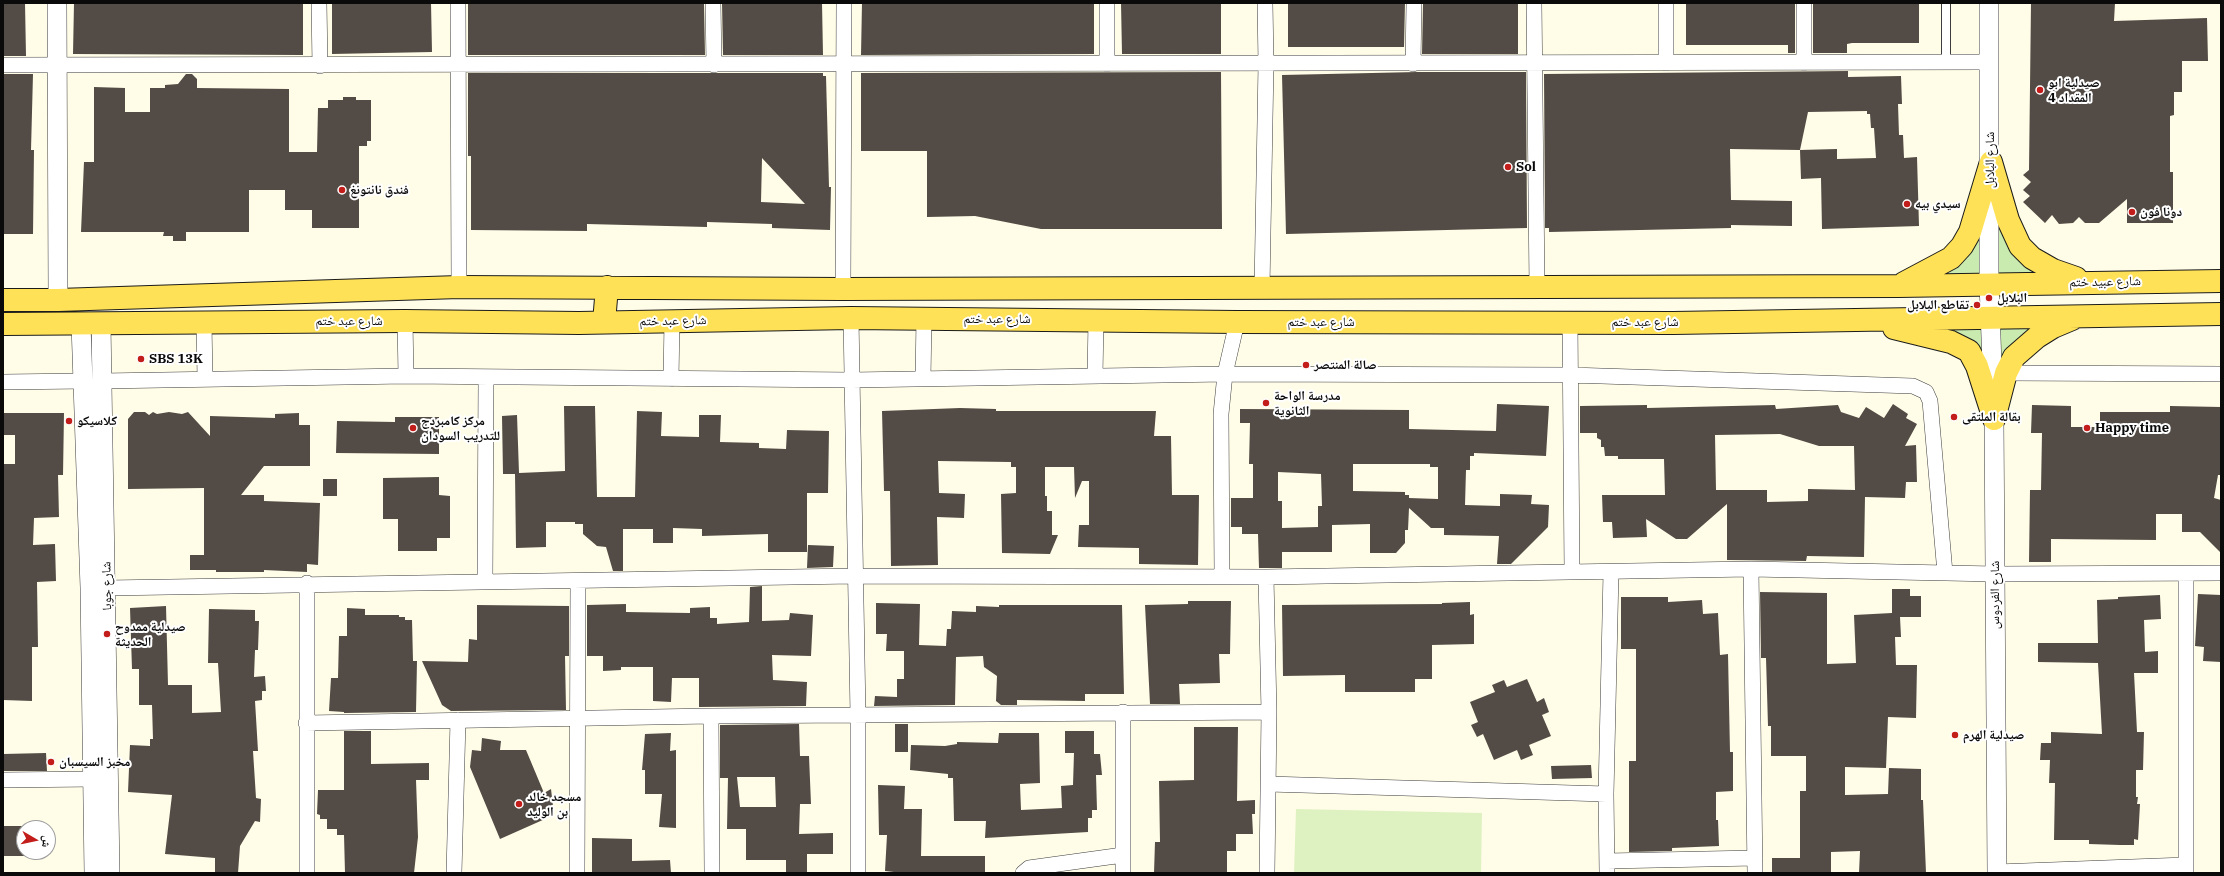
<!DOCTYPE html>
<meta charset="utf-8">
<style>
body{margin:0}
#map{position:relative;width:2224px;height:876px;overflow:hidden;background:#fffce7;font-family:"IBM Plex Serif","Noto Naskh Arabic",serif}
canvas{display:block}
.frame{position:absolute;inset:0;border:4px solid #0a0a0a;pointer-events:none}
.north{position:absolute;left:16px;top:820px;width:40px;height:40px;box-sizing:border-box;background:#fff;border:1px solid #9d9d9d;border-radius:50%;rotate:99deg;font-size:11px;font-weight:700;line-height:16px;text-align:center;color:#0a0a0a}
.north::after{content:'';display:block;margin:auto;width:14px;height:18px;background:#c21d1a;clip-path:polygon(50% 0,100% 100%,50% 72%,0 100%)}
</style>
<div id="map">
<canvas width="2224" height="876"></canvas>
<div class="frame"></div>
<div class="north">ش</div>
</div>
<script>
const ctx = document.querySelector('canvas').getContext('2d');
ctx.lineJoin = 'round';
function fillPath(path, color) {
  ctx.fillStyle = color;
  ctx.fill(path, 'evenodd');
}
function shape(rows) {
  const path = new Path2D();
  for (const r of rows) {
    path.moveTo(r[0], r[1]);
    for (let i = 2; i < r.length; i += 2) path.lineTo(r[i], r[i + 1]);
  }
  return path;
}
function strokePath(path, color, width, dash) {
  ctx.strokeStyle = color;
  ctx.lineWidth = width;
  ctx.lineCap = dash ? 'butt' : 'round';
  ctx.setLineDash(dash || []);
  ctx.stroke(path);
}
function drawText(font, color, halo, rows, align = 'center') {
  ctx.font = font + ' "IBM Plex Serif","Noto Naskh Arabic",serif';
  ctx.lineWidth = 4;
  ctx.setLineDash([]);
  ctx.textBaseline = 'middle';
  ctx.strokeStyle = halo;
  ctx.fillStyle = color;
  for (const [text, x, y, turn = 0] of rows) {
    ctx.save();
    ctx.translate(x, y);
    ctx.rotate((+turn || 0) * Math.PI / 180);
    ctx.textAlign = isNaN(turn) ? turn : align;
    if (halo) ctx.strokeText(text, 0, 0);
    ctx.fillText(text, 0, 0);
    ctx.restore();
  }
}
fillPath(shape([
 [1986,199,1986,276,1945,277,1955,266],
 [1993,200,2042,276,1994,276],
 [1930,322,1985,322,1989,377],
 [1995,322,2051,322,1997,376]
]), '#caebaf');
fillPath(shape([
 [1296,809,1482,813,1481,873,1294,873]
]), '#def2c1');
fillPath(shape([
 [3,3,25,3,26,56,3,56],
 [74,3,303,3,303,55,73,54],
 [332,3,431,3,432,52,332,54],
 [468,3,704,3,705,55,468,55],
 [722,3,822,3,823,55,723,55],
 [862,3,1094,3,1094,54,861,55],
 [1121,3,1221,3,1221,54,1122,54],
 [1288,3,1405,3,1404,47,1288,47],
 [1423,3,1518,3,1518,54,1422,54],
 [1686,3,1795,3,1795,53,1788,53,1788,45,1686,45],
 [1813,3,1919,3,1919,43,1852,43,1847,44,1847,53,1813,53],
 [2031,3,2115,3,2114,21,2207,18,2208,61,2182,61,2182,92,2174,92,2174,115,2170,116,2170,172,2173,172,2173,223,2127,223,2127,199,2099,223,2085,223,2079,217,2073,223,2059,224,2052,215,2045,223,2023,202,2030,196,2023,190,2031,182,2023,175,2029,170],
 [1848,71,1848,77,1901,76,1902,104,1898,104,1899,135,1903,135,1904,158,1917,157,1919,226,1822,229,1821,178,1801,179,1800,150,1730,149,1731,200,1792,201,1792,226,1731,225,1731,228,1549,232,1549,228,1545,228,1544,74],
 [1867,111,1867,114,1870,114,1871,128,1874,128,1876,158,1837,159,1837,149,1800,150,1808,112],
 [1417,72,1526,72,1527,228,1286,234,1282,75],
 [468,73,823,73,823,76,826,76,829,187,831,187,830,230,772,228,772,224,707,222,707,227,587,224,587,231,471,230,471,156,468,156],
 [762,158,805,204,761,202],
 [861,73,1221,72,1222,229,1041,229,975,216,927,217,927,151,861,151],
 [3,74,33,74,31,150,34,150,33,234,3,234],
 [186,74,192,74,197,79,197,88,289,89,289,152,317,152,318,108,328,108,328,100,343,100,343,97,356,97,356,100,371,100,371,141,367,141,367,146,359,146,359,228,312,228,312,210,285,210,285,190,249,190,249,232,186,232,186,241,173,241,173,236,163,236,164,232,81,232,84,162,94,162,94,87,125,88,125,112,150,112,150,88,165,88,165,85,178,84],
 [1497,404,1549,406,1546,456,1474,453,1474,456,1470,456,1470,470,1466,470,1465,505,1500,506,1500,494,1532,495,1531,504,1549,505,1548,527,1511,564,1497,564,1499,536,1444,535,1444,528,1431,528,1409,508,1408,530,1405,530,1405,543,1396,553,1370,553,1370,524,1332,525,1332,552,1282,552,1282,568,1259,568,1258,534,1242,534,1242,527,1231,527,1231,498,1253,498,1253,464,1249,464,1250,423,1240,423,1240,409,1409,410,1409,429,1496,431],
 [1353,464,1430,464,1430,467,1438,467,1438,499,1409,498,1409,495,1405,495,1405,492,1353,491],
 [1278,472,1321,474,1322,506,1318,506,1318,527,1282,528,1282,501,1278,501],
 [1893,404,1908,414,1906,418,1917,424,1905,446,1916,445,1917,482,1906,482,1905,498,1865,497,1864,557,1807,556,1806,561,1727,560,1727,504,1687,539,1676,539,1646,519,1647,537,1613,538,1612,522,1603,522,1602,495,1665,495,1664,459,1618,459,1618,456,1605,456,1604,447,1601,447,1601,440,1597,438,1597,433,1580,433,1580,406,1647,405,1647,408,1775,405,1776,409,1838,405,1841,412,1859,418,1866,407,1884,418],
 [1780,434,1819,446,1854,446,1855,490,1808,489,1808,501,1767,502,1767,490,1716,490,1715,435],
 [2032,405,2071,406,2071,427,2100,427,2100,412,2170,412,2170,406,2221,407,2221,475,2218,475,2214,498,2221,500,2220,552,2200,532,2182,532,2182,514,2156,514,2156,540,2051,539,2051,562,2029,562,2030,490,2041,490,2042,433,2031,433],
 [564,406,595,406,597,497,635,497,637,411,662,412,661,436,699,437,699,415,721,415,720,442,759,443,759,448,786,449,787,430,829,431,828,493,807,493,807,552,768,552,768,534,702,536,702,529,673,528,673,543,653,543,653,529,623,529,623,571,613,571,606,547,597,546,583,534,583,524,575,524,575,522,546,522,546,547,516,548,515,474,503,474,502,416,517,415,519,473,565,471],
 [960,408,996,409,996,411,1156,411,1154,436,1171,436,1172,495,1199,495,1198,565,1139,564,1139,548,1078,547,1079,525,1089,525,1089,481,1082,481,1075,498,1074,467,1045,467,1045,496,1047,496,1047,511,1052,511,1052,535,1058,535,1050,554,1002,553,1001,494,1016,493,1016,467,1011,467,1011,462,938,461,939,493,965,494,964,518,937,517,938,565,891,566,890,491,884,491,882,411],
 [134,412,145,412,149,415,153,412,157,414,169,412,182,414,188,412,210,436,210,416,275,418,275,414,299,413,299,425,310,425,310,466,264,466,241,495,264,495,264,501,320,503,318,565,307,564,307,572,264,570,264,572,216,572,216,570,190,570,190,555,204,555,204,488,128,489,128,419],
 [3,413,64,413,63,475,58,475,59,517,34,518,33,545,55,544,56,581,37,582,38,647,32,647,32,701,3,700,3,464,15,464,15,435,3,435],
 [395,417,439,417,439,454,336,453,337,421,395,422],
 [439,477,439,495,450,496,450,538,437,538,437,551,398,551,398,519,383,519,383,478],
 [323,479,337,479,337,496,323,496],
 [808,545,834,546,833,567,807,568],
 [762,586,762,621,789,620,790,613,813,615,811,656,772,655,773,680,807,682,806,706,699,707,699,678,672,678,671,702,653,701,653,667,621,667,621,670,603,671,603,656,587,656,587,605,626,604,626,612,690,613,690,608,710,607,710,618,717,618,717,624,749,622,750,587],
 [1892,589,1910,589,1910,596,1921,596,1921,617,1900,617,1901,637,1895,637,1896,665,1917,665,1916,718,1888,717,1886,768,1845,767,1845,795,1888,794,1889,768,1921,769,1921,800,1923,800,1926,873,1859,873,1860,851,1831,852,1831,873,1772,873,1772,858,1800,858,1800,791,1806,791,1806,756,1771,756,1771,726,1768,726,1766,658,1761,658,1760,592,1827,593,1827,664,1856,663,1854,615,1892,613],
 [2198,594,2221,595,2221,662,2203,661,2204,647,2195,646],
 [2160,595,2161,619,2144,620,2145,652,2158,651,2158,673,2134,673,2137,732,2144,732,2143,770,2136,770,2136,797,2138,797,2137,804,2140,804,2138,840,2134,839,2134,845,2120,845,2089,844,2089,840,2054,840,2055,783,2049,783,2050,760,2040,760,2041,743,2051,743,2051,732,2102,734,2098,663,2038,662,2038,643,2098,643,2097,600,2118,599,2118,597],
 [1621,597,1668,597,1668,602,1702,600,1703,614,1718,613,1720,655,1728,654,1730,752,1733,752,1733,791,1716,792,1716,820,1718,820,1719,846,1672,848,1672,851,1629,852,1629,761,1636,761,1636,649,1621,649],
 [1188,601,1231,601,1230,654,1219,654,1220,683,1179,684,1180,704,1150,704,1145,605,1188,604],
 [1470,602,1470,615,1474,614,1474,644,1432,645,1432,679,1415,679,1415,692,1345,692,1345,675,1283,676,1282,605,1442,604,1442,603],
 [876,603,920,604,919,645,946,646,947,629,951,629,952,611,976,612,976,606,999,607,999,605,1122,605,1124,694,1085,694,1085,701,1017,700,1017,705,1001,705,996,701,997,676,984,667,983,656,956,657,955,705,874,706,875,696,897,697,897,679,904,679,904,651,886,651,887,634,876,634],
 [477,605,569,606,569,656,565,656,566,710,451,711,442,705,422,661,468,662,469,639,477,640],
 [166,606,168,685,192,685,192,713,221,712,218,663,208,663,209,609,255,610,255,621,259,621,258,650,255,650,254,677,265,676,266,691,262,691,262,700,255,701,258,751,253,751,256,798,261,799,260,822,255,821,240,846,238,873,215,873,215,858,165,854,172,795,128,792,130,745,150,746,150,739,153,739,152,705,139,705,139,669,132,669,130,608],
 [347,608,365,609,365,615,399,615,399,617,405,617,405,620,412,620,413,661,417,661,416,712,344,713,344,712,329,711,331,678,338,678,339,636,347,636],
 [1527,679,1537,702,1544,698,1549,712,1542,715,1551,736,1529,745,1533,755,1521,760,1517,750,1494,760,1483,734,1477,737,1471,725,1478,722,1470,702,1495,692,1492,685,1504,680,1507,687],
 [799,724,800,756,809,756,811,804,800,804,799,834,833,833,833,854,807,854,807,873,786,873,786,860,746,860,746,829,727,829,728,778,720,778,720,725],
 [737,777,775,777,776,807,740,807],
 [895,724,908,724,908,752,895,752],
 [1194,727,1238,727,1237,801,1255,800,1255,814,1252,814,1253,834,1236,834,1236,851,1227,851,1227,873,1154,873,1155,842,1160,842,1159,781,1194,780],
 [344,731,371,731,371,764,429,763,429,780,416,780,418,837,414,873,345,873,344,835,337,835,337,829,327,829,327,819,320,819,320,815,317,814,318,790,344,790],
 [1065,731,1094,731,1094,754,1100,754,1102,775,1096,775,1097,810,1092,810,1092,818,1088,818,1088,832,985,838,986,821,954,821,953,778,948,778,948,774,910,770,911,745,945,746,957,744,957,742,998,743,999,733,1039,733,1040,783,1020,784,1021,810,1062,808,1061,786,1073,785,1074,753,1065,753],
 [671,733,670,751,676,750,676,828,659,827,662,794,645,794,645,770,642,770,645,734],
 [482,738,501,741,500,750,526,750,544,793,551,789,554,815,500,839,470,767,472,750,481,751],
 [46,753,47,771,3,771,3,754],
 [1591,765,1592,778,1552,779,1551,766],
 [878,785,905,786,904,809,922,809,921,856,985,856,985,873,903,873,885,871,887,835,879,835],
 [3,826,33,826,33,828,24,828,24,852,32,852,32,856,3,856],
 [592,838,632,839,632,861,670,860,671,873,592,873]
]), '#534c46');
const service = shape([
 [1946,3,1946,63]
]);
const minor = shape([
 [319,3,320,66],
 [458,3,459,287],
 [713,3,714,65],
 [1107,3,1107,64],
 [1534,3,1537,287],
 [1666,3,1666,63],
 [1804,63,1804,3],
 [1413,64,1414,3],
 [3,65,1989,62],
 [1262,288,1266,64,1265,3],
 [843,289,844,3],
 [851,318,858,715,858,873],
 [405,321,406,376],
 [1570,321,1572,572],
 [204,323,205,378],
 [2006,373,2221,374],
 [1095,376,1096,320],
 [671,379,672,321],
 [923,379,924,318],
 [102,381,406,376,852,380,1225,374,1570,375,1913,386,1926,392,1930,401,1945,573],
 [3,382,83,381],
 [1751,569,1755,873],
 [1222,577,1221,414,1225,374,1237,322],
 [1266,577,1269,712,1267,873],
 [485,582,486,378],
 [107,588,854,576,1266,577,1751,569,1995,574,2221,573],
 [711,716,712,873],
 [306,723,711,716,1269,712],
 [3,780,93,779],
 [1268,784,1606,794],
 [1607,861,1755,858],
 [1997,872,2186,865],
 [307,873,307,583],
 [454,873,458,720],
 [577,873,578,581],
 [1023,873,1029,868,1123,855],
 [1123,873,1123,712],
 [1607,873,1606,794,1611,572],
 [2186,873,2186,574]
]);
const tertiary = shape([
 [57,3,58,300],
 [1989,3,1989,283,1994,419,1997,873],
 [81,324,90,588,94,873],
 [101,324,110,873]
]);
const primary = shape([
 [1991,162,2008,220,2020,246,2032,258,2053,270,2076,278],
 [1904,283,1951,258,1962,246,1970,232,1991,162],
 [3,300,58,300,459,287,843,289,1898,286,2221,281],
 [604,322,607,287],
 [3,324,405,321,579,323,851,318,1237,322,1673,323,2221,314],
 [1894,328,1951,342,1969,351,1977,366,1994,419],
 [1994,419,2006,373,2014,357,2037,337,2053,327,2072,319]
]);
strokePath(service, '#3d3d3d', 10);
strokePath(minor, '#3d3d3d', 16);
strokePath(tertiary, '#3d3d3d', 20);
strokePath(primary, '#1b1b1b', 24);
strokePath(service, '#fff', 8);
strokePath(minor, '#fff', 15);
strokePath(tertiary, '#fff', 19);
strokePath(primary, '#ffe157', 22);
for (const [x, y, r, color] of [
 [2040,90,4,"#c21d1a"],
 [1508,167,4,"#c21d1a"],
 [342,190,4,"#c21d1a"],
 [1907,204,4,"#c21d1a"],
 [2132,212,4,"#c21d1a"],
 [1989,298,4,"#c21d1a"],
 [1977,305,4,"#c21d1a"],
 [141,359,4,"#c21d1a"],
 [1306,365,4,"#c21d1a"],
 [1266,403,4,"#c21d1a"],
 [1954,417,4,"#c21d1a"],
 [69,421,4,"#c21d1a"],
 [413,428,4,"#c21d1a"],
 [2087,428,4,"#c21d1a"],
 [107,634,4,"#c21d1a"],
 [1955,735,4,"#c21d1a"],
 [51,762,4,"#c21d1a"],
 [519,804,4,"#c21d1a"]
]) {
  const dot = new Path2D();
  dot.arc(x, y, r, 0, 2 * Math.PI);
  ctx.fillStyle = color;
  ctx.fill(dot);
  strokePath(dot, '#fff', 1.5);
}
drawText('bold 13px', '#0a0a0a', '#fff', [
 ["صيدلية ابو",2048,83],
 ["المقداد 4",2048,98],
 ["Sol",1516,167],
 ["فندق نانتونغ",350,190],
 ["سيدي بيه",1915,204],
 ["دونا فون",2140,212],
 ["البلابل",1997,298],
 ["تقاطع البلابل",1969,305,"right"],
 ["SBS 13K",149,359],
 ["صالة المنتصر",1314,365],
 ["مدرسة الواحة",1274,396],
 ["الثانوية",1274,411],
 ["بقالة الملتقى",1962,417],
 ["كلاسيكو",77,421],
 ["مركز كامبردج",421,421],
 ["للتدريب السودان",421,436],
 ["Happy time",2095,428],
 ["صيدلية ممدوح",115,627],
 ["الحديثة",115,642],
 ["صيدلية الهرم",1963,735],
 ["مخبز السيسبان",59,762],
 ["مسجد خالد",527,797],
 ["بن الوليد",527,812]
], 'left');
drawText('13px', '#0a0a0a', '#fff', [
 ["شارع البلابل",1990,160,-90],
 ["شارع عبيد ختم",2105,282,-1],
 ["شارع عبد ختم",997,319],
 ["شارع عبد ختم",349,321],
 ["شارع عبد ختم",673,321,-1],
 ["شارع عبد ختم",1321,322],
 ["شارع عبد ختم",1645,322],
 ["شارع جوبا",107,586,-91],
 ["شارع الفردوس",1995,595,-90]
]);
</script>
